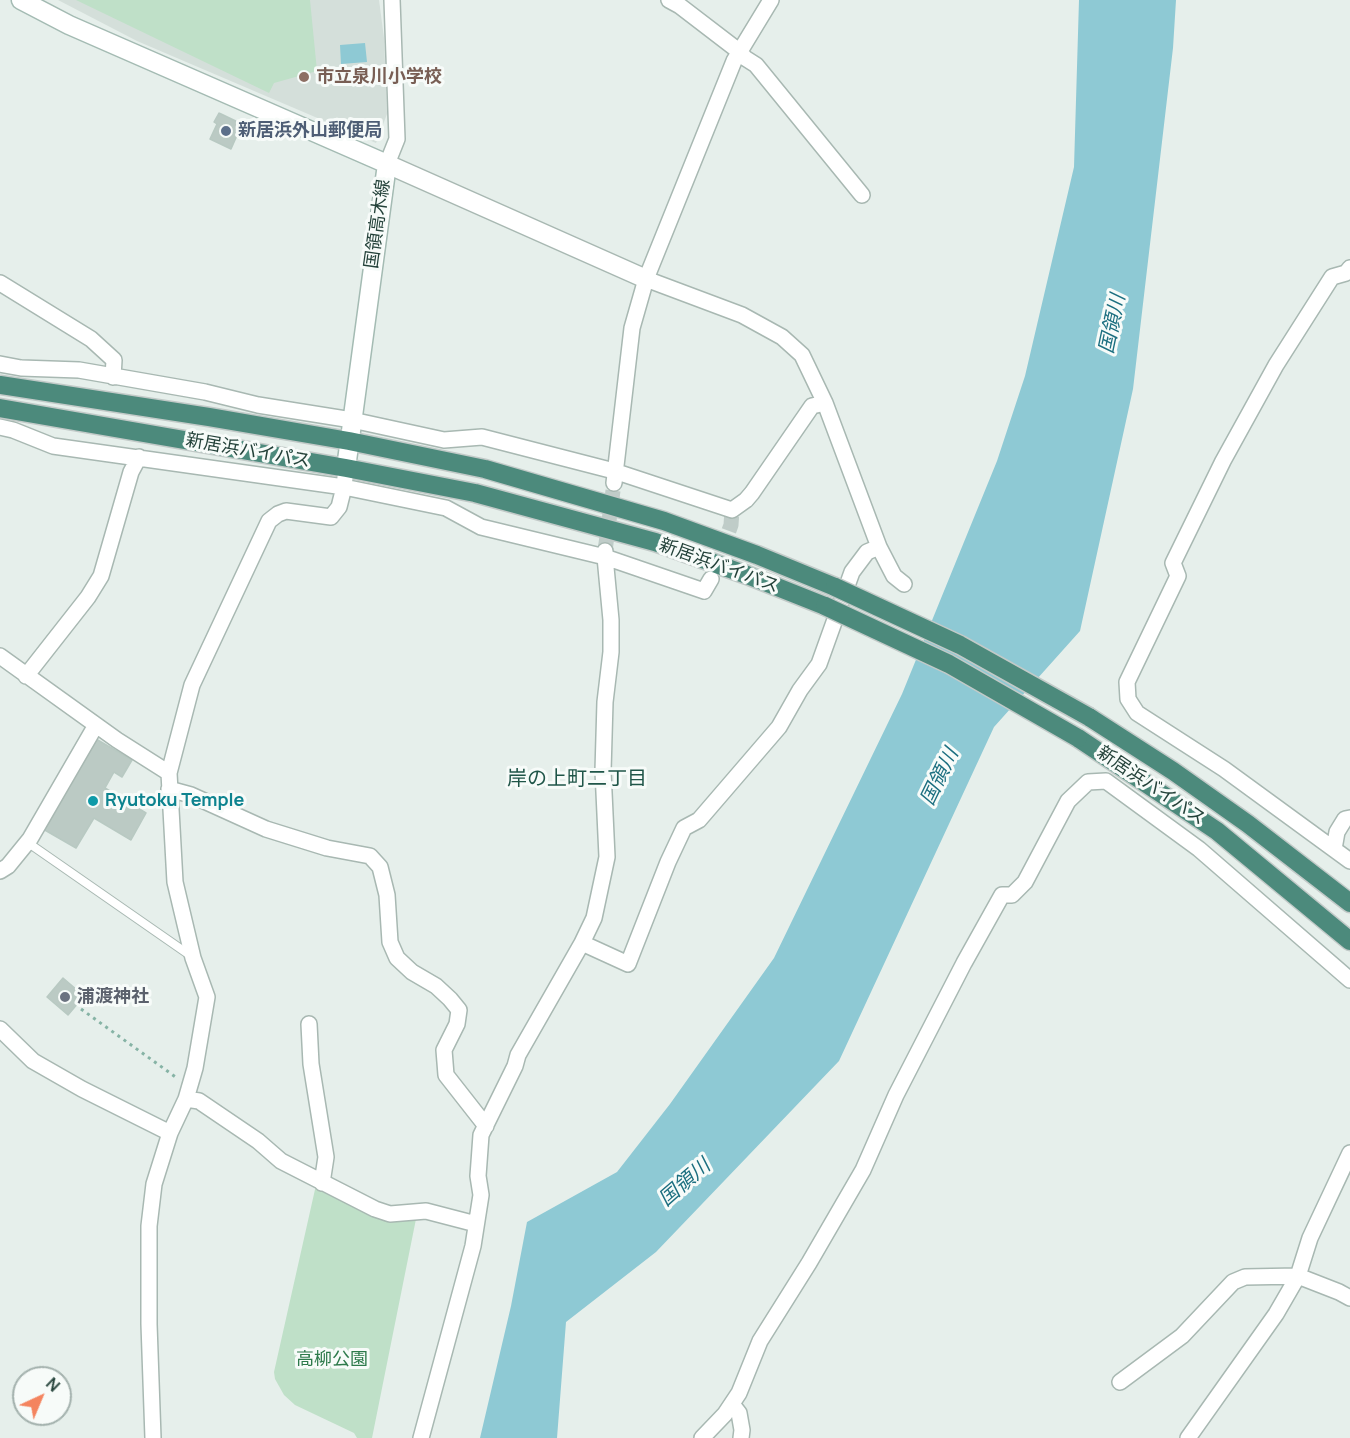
<!DOCTYPE html>
<meta charset="utf-8">
<style>
body{margin:0}
#map{position:relative;width:1350px;height:1438px;overflow:hidden;background:#e6efeb;font-family:Manrope,sans-serif}
canvas{display:block}
.north{position:absolute;left:12px;top:1366px;width:60px;height:60px;box-sizing:border-box;background:#f7fbf9;border:2px solid #a3b1ad;border-radius:50%;rotate:44deg;font-size:16px;font-weight:700;line-height:24px;text-align:center;color:#24423a}
.north::after{content:'';display:block;margin:auto;width:21px;height:27px;background:#f4845f;clip-path:polygon(50% 0,100% 100%,50% 72%,0 100%)}
</style>
<div id="map">
<canvas width="1350" height="1438"></canvas>
<div class="north">N</div>
</div>
<script>
const ctx = document.querySelector('canvas').getContext('2d');
ctx.lineJoin = 'round';
function fillPath(path, color) {
  ctx.fillStyle = color;
  ctx.fill(path, 'evenodd');
}
function shape(rows) {
  const path = new Path2D();
  for (const r of rows) {
    path.moveTo(r[0], r[1]);
    for (let i = 2; i < r.length; i += 2) path.lineTo(r[i], r[i + 1]);
  }
  return path;
}
function strokePath(path, color, width, dash) {
  ctx.strokeStyle = color;
  ctx.lineWidth = width;
  ctx.lineCap = dash ? 'butt' : 'round';
  ctx.setLineDash(dash || []);
  ctx.stroke(path);
}
function drawText(font, color, halo, rows, align = 'center') {
  ctx.font = font + ' Manrope,"Noto Sans JP",sans-serif';
  ctx.lineWidth = 6;
  ctx.setLineDash([]);
  ctx.textBaseline = 'middle';
  ctx.strokeStyle = halo;
  ctx.fillStyle = color;
  for (const [text, x, y, turn = 0] of rows) {
    ctx.save();
    ctx.translate(x, y);
    ctx.rotate((+turn || 0) * Math.PI / 180);
    ctx.textAlign = isNaN(turn) ? turn : align;
    if (halo) ctx.strokeText(text, 0, 0);
    ctx.fillText(text, 0, 0);
    ctx.restore();
  }
}
fillPath(shape([
 [58,0,379,0,384,38,387,114,376,143,137,41]
]), '#d4dfda');
fillPath(shape([
 [76,0,310,0,317,71,274,83,269,93],
 [316,1185,416,1219,372,1438,357,1438,354,1433,295,1405,284,1395,275,1379,274,1372]
]), '#bfe0c8');
fillPath(shape([
 [1079,0,1176,0,1173,48,1133,389,1080,631,994,727,839,1061,656,1252,566,1322,557,1438,480,1438,511,1306,527,1222,617,1172,670,1104,774,958,902,694,997,461,1025,376,1074,167],
 [365,43,367,62,341,64,340,45]
]), '#8ec9d4');
const building = shape([
 [219,113,242,124,231,149,210,139,217,124,214,122,219,113],
 [96,739,132,760,122,777,114,772,105,788,146,813,131,840,94,818,76,848,43,829,96,739],
 [63,978,84,996,68,1015,47,997,63,978]
]);
fillPath(building, '#bbcac4');
strokePath(building, '#b8c9c2', 1.5);
strokePath(shape([
 [605,551,614,483],
 [713,574,731,525,732,510]
]), '#bfccc8', 15, [15, 8]);
const service = shape([
 [27,842,191,956]
]);
const minor = shape([
 [669,0,680,6,740,52,745,58,756,65,862,195],
 [387,164,397,139,392,0],
 [1350,268,1346,273,1332,277,1276,365,1223,461,1173,563,1178,576,1127,682,1128,699,1137,713,1224,769,1350,861],
 [0,283,91,339,114,360,113,377],
 [0,364,21,368,79,370,205,392,258,405,352,420,444,440,482,437,614,471,732,510,746,500,752,493,812,406,825,403],
 [0,427,13,430,53,446,344,487,446,508,481,527,605,557,605,551],
 [614,483,632,328,646,279,734,61,771,0],
 [879,547,894,576,904,584],
 [0,656,117,740,169,773],
 [26,676,88,597,101,576,131,472,139,457],
 [169,789,191,795,266,829,327,848,370,856,380,867,387,895,390,942,397,958,412,972,436,986,450,999,459,1010,457,1024,444,1050,446,1075,486,1126],
 [1334,849,1337,832,1345,819,1350,818],
 [0,871,8,866,30,839,96,725],
 [582,943,628,964,668,862,684,828,699,820,779,727,800,690,819,664,852,572,867,552,879,547,825,403,802,355,782,337,742,315,646,279],
 [309,1024,311,1064,326,1157,322,1183],
 [0,1029,33,1061,82,1089,170,1133],
 [186,1099,199,1101,258,1141,281,1161,375,1209,390,1214,426,1211,476,1224],
 [1120,1382,1182,1336,1233,1282,1245,1277,1298,1276,1339,1292,1350,1298],
 [732,1404,739,1413,742,1430,741,1438],
 [153,1438,149,1324,149,1226,154,1184,170,1133,186,1099,195,1068,207,997,193,958,175,882,169,773,192,685,269,521,278,514,286,511,331,517,339,507,344,487,346,468],
 [421,1438,473,1246,481,1195,478,1176,481,1135,515,1066,518,1055,582,943,594,918,607,857,603,771,605,702,611,652,611,620,605,557,704,591,711,579],
 [702,1438,725,1414,739,1393,760,1341,809,1263,863,1170,896,1095,964,963,1002,895,1012,895,1025,882,1068,801,1088,782,1106,781,1199,849,1350,980],
 [1188,1438,1276,1314,1298,1276,1310,1238,1350,1153]
]);
const tertiary = shape([
 [387,164,646,279]
]);
const secondary = shape([
 [21,0,69,25,387,164,346,468]
]);
const trunk = shape([
 [0,385,209,417,349,441,485,469,664,521,757,555,835,587],
 [0,408,346,468,475,493,655,542,747,575,825,606],
 [1089,717,1173,771,1248,824,1350,903],
 [1078,738,1217,831,1350,941]
]);
strokePath(service, '#a8b8b2', 10);
strokePath(minor, '#a8b8b2', 18);
strokePath(tertiary, '#a8b8b2', 21);
strokePath(secondary, '#a4bbb3', 21);
strokePath(trunk, '#c2cac8', 21);
strokePath(shape([
 [81,1009,177,1078]
]), '#86b3a5', 3, [3, 4.5]);
strokePath(service, '#fff', 8);
strokePath(minor, '#fff', 15);
strokePath(tertiary, '#fff', 18);
strokePath(secondary, '#fff', 18);
strokePath(trunk, '#4c8a7c', 18);
const trunkBridge = shape([
 [835,587,960,645,1089,717],
 [825,606,949,664,1078,738]
]);
strokePath(trunkBridge, '#c2cac8', 21, []);
strokePath(trunkBridge, '#4c8a7c', 18);
for (const [x, y, r, color] of [
 [304,77,6,"#8d6e63"],
 [226,131,6,"#5c6f8a"],
 [93,801,6,"#0f9aa8"],
 [65,997,6,"#6b7280"]
]) {
  const dot = new Path2D();
  dot.arc(x, y, r, 0, 2 * Math.PI);
  ctx.fillStyle = color;
  ctx.fill(dot);
  strokePath(dot, '#f7fbf9', 2);
}
drawText('bold 18px', '#785e54', '#f7fbf9', [
 ["市立泉川小学校",316,77]
], 'left');
drawText('bold 18px', '#4e5e75', '#f7fbf9', [
 ["新居浜外山郵便局",238,131]
], 'left');
drawText('18px', '#24423a', '#f7fbf9', [
 ["国領高木線",378,224,-82],
 ["新居浜バイパス",248,451,10],
 ["新居浜バイパス",719,566,20],
 ["新居浜バイパス",1151,786,34]
]);
drawText('bold 18px', '#0d838f', '#f7fbf9', [
 ["Ryutoku Temple",105,801]
], 'left');
drawText('bold 18px', '#5b616d', '#f7fbf9', [
 ["浦渡神社",77,997]
], 'left');
drawText('18px', '#2d7a4b', '#f7fbf9', [
 ["高柳公園",332,1360]
]);
drawText('italic 20px', '#1c6f80', '#f7fbf9', [
 ["国領川",1113,324,-78],
 ["国領川",940,777,-64],
 ["国領川",685,1183,-41]
]);
drawText('20px', '#1f5548', '#f7fbf9', [
 ["岸の上町二丁目",577,779]
]);
</script>
